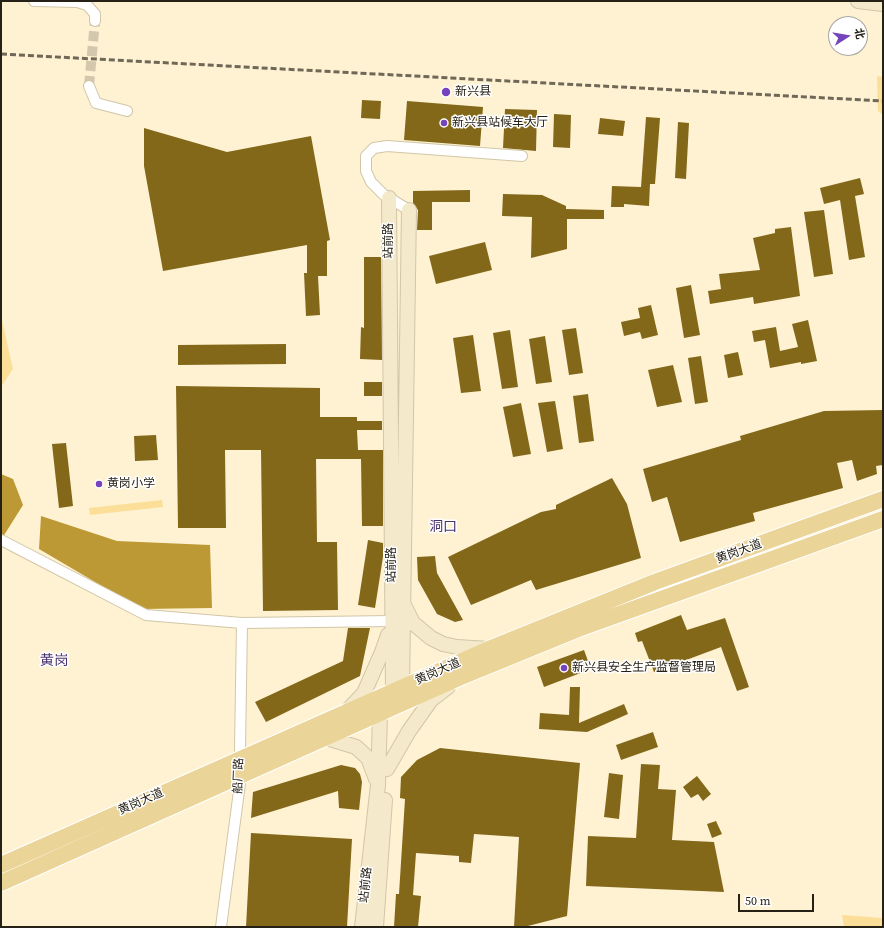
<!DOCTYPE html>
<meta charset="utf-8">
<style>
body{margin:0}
#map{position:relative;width:884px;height:928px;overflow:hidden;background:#fef2d3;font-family:"Source Serif 4","Noto Sans SC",serif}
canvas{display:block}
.frame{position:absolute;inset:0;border:2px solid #262116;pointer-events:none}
.north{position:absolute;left:828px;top:16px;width:40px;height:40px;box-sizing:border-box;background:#fff;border:1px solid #a8a6a2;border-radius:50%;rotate:78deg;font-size:11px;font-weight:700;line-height:16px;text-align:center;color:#262116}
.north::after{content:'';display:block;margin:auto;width:14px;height:18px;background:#7543bb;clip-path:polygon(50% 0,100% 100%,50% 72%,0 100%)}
.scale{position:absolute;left:738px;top:894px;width:76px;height:18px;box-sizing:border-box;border:2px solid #262116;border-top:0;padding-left:5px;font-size:12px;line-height:14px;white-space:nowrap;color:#262116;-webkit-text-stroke:3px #fff;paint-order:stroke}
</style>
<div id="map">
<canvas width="884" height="928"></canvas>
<div class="frame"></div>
<div class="north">北</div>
<div class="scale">50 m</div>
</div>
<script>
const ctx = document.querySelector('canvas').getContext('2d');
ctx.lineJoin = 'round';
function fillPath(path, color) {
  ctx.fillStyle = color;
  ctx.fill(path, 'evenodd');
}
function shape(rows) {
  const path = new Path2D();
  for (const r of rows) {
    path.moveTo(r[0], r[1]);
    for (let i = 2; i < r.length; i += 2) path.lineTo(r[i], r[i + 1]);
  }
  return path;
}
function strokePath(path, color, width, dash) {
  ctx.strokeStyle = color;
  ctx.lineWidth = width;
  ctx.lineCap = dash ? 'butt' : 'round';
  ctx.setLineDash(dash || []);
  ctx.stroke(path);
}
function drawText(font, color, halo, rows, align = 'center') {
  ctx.font = font + ' "Source Serif 4","Noto Sans SC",serif';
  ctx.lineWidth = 3;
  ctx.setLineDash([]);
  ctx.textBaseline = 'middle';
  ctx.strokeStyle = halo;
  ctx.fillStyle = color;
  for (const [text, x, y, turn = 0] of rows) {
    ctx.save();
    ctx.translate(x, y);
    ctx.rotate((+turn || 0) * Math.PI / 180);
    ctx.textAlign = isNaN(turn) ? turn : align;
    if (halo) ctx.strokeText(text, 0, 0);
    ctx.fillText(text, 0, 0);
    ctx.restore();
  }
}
fillPath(shape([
 [877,76,883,77,883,115,878,111],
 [1,316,13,369,1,387],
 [162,500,163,507,90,515,89,508],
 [842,915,883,918,883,927,844,927]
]), '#fbdf99');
fillPath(shape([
 [1,474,13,479,23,505,1,540],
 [41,516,117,541,210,545,212,608,141,609,39,549]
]), '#bc9935');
fillPath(shape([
 [362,100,381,101,380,119,361,118],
 [407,101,483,107,480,146,404,140],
 [505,109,537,110,536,151,503,148],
 [554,114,571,115,570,148,553,147],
 [646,117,660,118,655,184,650,184,649,206,624,204,624,207,611,207,612,186,641,187],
 [600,118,625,121,623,136,598,134],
 [678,122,689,123,686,179,675,178],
 [144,128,227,152,311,136,330,240,327,241,327,276,318,276,320,315,306,316,304,273,307,273,307,245,163,271,144,166],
 [860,178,864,194,855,196,865,257,849,260,840,200,824,204,820,188],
 [470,190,470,202,432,202,432,230,417,230,418,210,413,203,413,191],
 [503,194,542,195,566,206,566,209,604,210,604,219,567,219,567,249,531,258,532,217,502,216],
 [824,210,833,274,814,277,804,212],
 [791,227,800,296,754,304,753,297,710,304,708,291,721,289,719,274,760,270,753,238,775,233,775,229],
 [485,242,492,270,436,284,429,256],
 [364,257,381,257,382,360,360,359,361,327,364,328],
 [691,285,700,335,684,338,676,288],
 [651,305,658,335,642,339,640,332,624,336,621,322,640,318,638,308],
 [808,320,817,361,801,364,801,362,770,368,765,340,754,342,752,331,776,327,780,351,798,347,792,324],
 [576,328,583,373,569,375,562,330],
 [510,330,518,387,502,389,493,333],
 [473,335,481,391,461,393,453,338],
 [545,336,552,382,536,384,529,339],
 [286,344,286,364,178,365,178,345],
 [738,352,743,375,728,378,724,355],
 [701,356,708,402,695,404,688,358],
 [673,365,682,402,657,407,648,370],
 [364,382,382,382,382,396,364,396],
 [176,386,320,388,320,417,357,417,357,421,382,421,382,430,357,430,358,450,383,450,383,526,362,526,361,459,316,459,317,542,337,542,338,610,263,611,261,450,225,450,226,528,178,528],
 [588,394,594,441,579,443,573,396],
 [555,401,563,449,547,452,538,403],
 [521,403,531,454,513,457,503,407],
 [883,410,883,465,876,466,877,474,857,481,852,460,837,463,843,488,753,513,755,521,680,542,667,497,652,502,643,469,741,440,740,436,824,411],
 [156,435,158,460,135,461,134,436],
 [66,443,73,506,59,508,52,444],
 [612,478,627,504,641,558,536,590,531,580,471,605,448,557,541,512,556,509,556,505],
 [368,540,383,543,383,557,375,608,358,605],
 [435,556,437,573,463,620,455,622,437,614,418,580,417,557],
 [681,615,687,630,725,618,749,687,737,691,721,647,654,672,642,641,638,642,635,633],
 [348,628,370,628,360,676,266,722,255,702,343,661],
 [584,650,591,669,544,687,537,667],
 [570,687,580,687,579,723,624,704,628,714,587,732,539,729,540,713,569,715],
 [653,732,658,747,621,760,616,745],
 [440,748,580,763,567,916,524,927,514,927,519,837,474,834,471,863,459,862,459,856,416,853,413,895,421,896,418,927,394,927,396,894,399,894,405,799,400,798,401,777,417,760],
 [641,764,660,765,658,789,676,790,672,840,714,842,724,892,586,886,588,836,636,838],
 [341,765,355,768,360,774,362,782,359,810,339,808,338,791,251,818,253,792],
 [609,773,623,775,619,819,604,817],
 [697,776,711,794,703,801,698,794,691,798,683,787],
 [716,821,722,834,712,838,707,824],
 [251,833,352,839,347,927,246,927]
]), '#83681a');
strokePath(shape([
 [89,86,95,21]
]), '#d3c8ad', 10, [10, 5]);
const street = shape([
 [34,1,77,2,87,5,95,14,95,21],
 [89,86,96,103,127,111],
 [409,210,384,195,371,182,366,171,366,156,374,148,387,146,522,156],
 [1,540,146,615,242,623,392,621],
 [221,927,241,776,240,748,242,623]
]);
const secondary = shape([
 [858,1,883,4],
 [404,605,413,623,431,638,443,644,457,647,489,649],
 [397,695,402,687,409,210],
 [347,711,364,693,382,652,388,635],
 [327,738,356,747,368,758,376,779],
 [387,769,409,731,431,700,448,687],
 [362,927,378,785,380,714,393,691,389,198],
 [376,927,385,800]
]);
const primary = shape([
 [1,865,489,649,655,582,883,499],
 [1,883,463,676,578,629,883,519]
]);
strokePath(street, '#d1c6a8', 12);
strokePath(secondary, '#d1c6a8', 16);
strokePath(primary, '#fff', 18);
strokePath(street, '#fff', 10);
strokePath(secondary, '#f5e9cb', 14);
strokePath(primary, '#ebd497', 16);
strokePath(shape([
 [1,54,883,101]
]), '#706856', 3, [6, 3]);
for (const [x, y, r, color] of [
 [446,92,5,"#7543bb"],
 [444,123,4,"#7543bb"],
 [99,484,4,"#7543bb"],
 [564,668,4,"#7543bb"]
]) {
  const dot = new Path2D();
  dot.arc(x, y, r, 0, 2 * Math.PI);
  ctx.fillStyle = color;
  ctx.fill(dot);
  strokePath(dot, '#fff', 1.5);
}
drawText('12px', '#262116', '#fff', [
 ["新兴县",455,92],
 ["新兴县站候车大厅",452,123],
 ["黄岗小学",107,484],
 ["新兴县安全生产监督管理局",572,668]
], 'left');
drawText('12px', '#262116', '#fff', [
 ["站前路",389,241,-90],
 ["黄岗大道",739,552,-20],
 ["站前路",392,565,-90],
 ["黄岗大道",438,672,-24],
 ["船厂路",239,776,-88],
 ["黄岗大道",141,802,-24],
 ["站前路",366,885,-84]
]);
drawText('14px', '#49336e', '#fff', [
 ["洞口",443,527],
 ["黄岗",54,661]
]);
</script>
